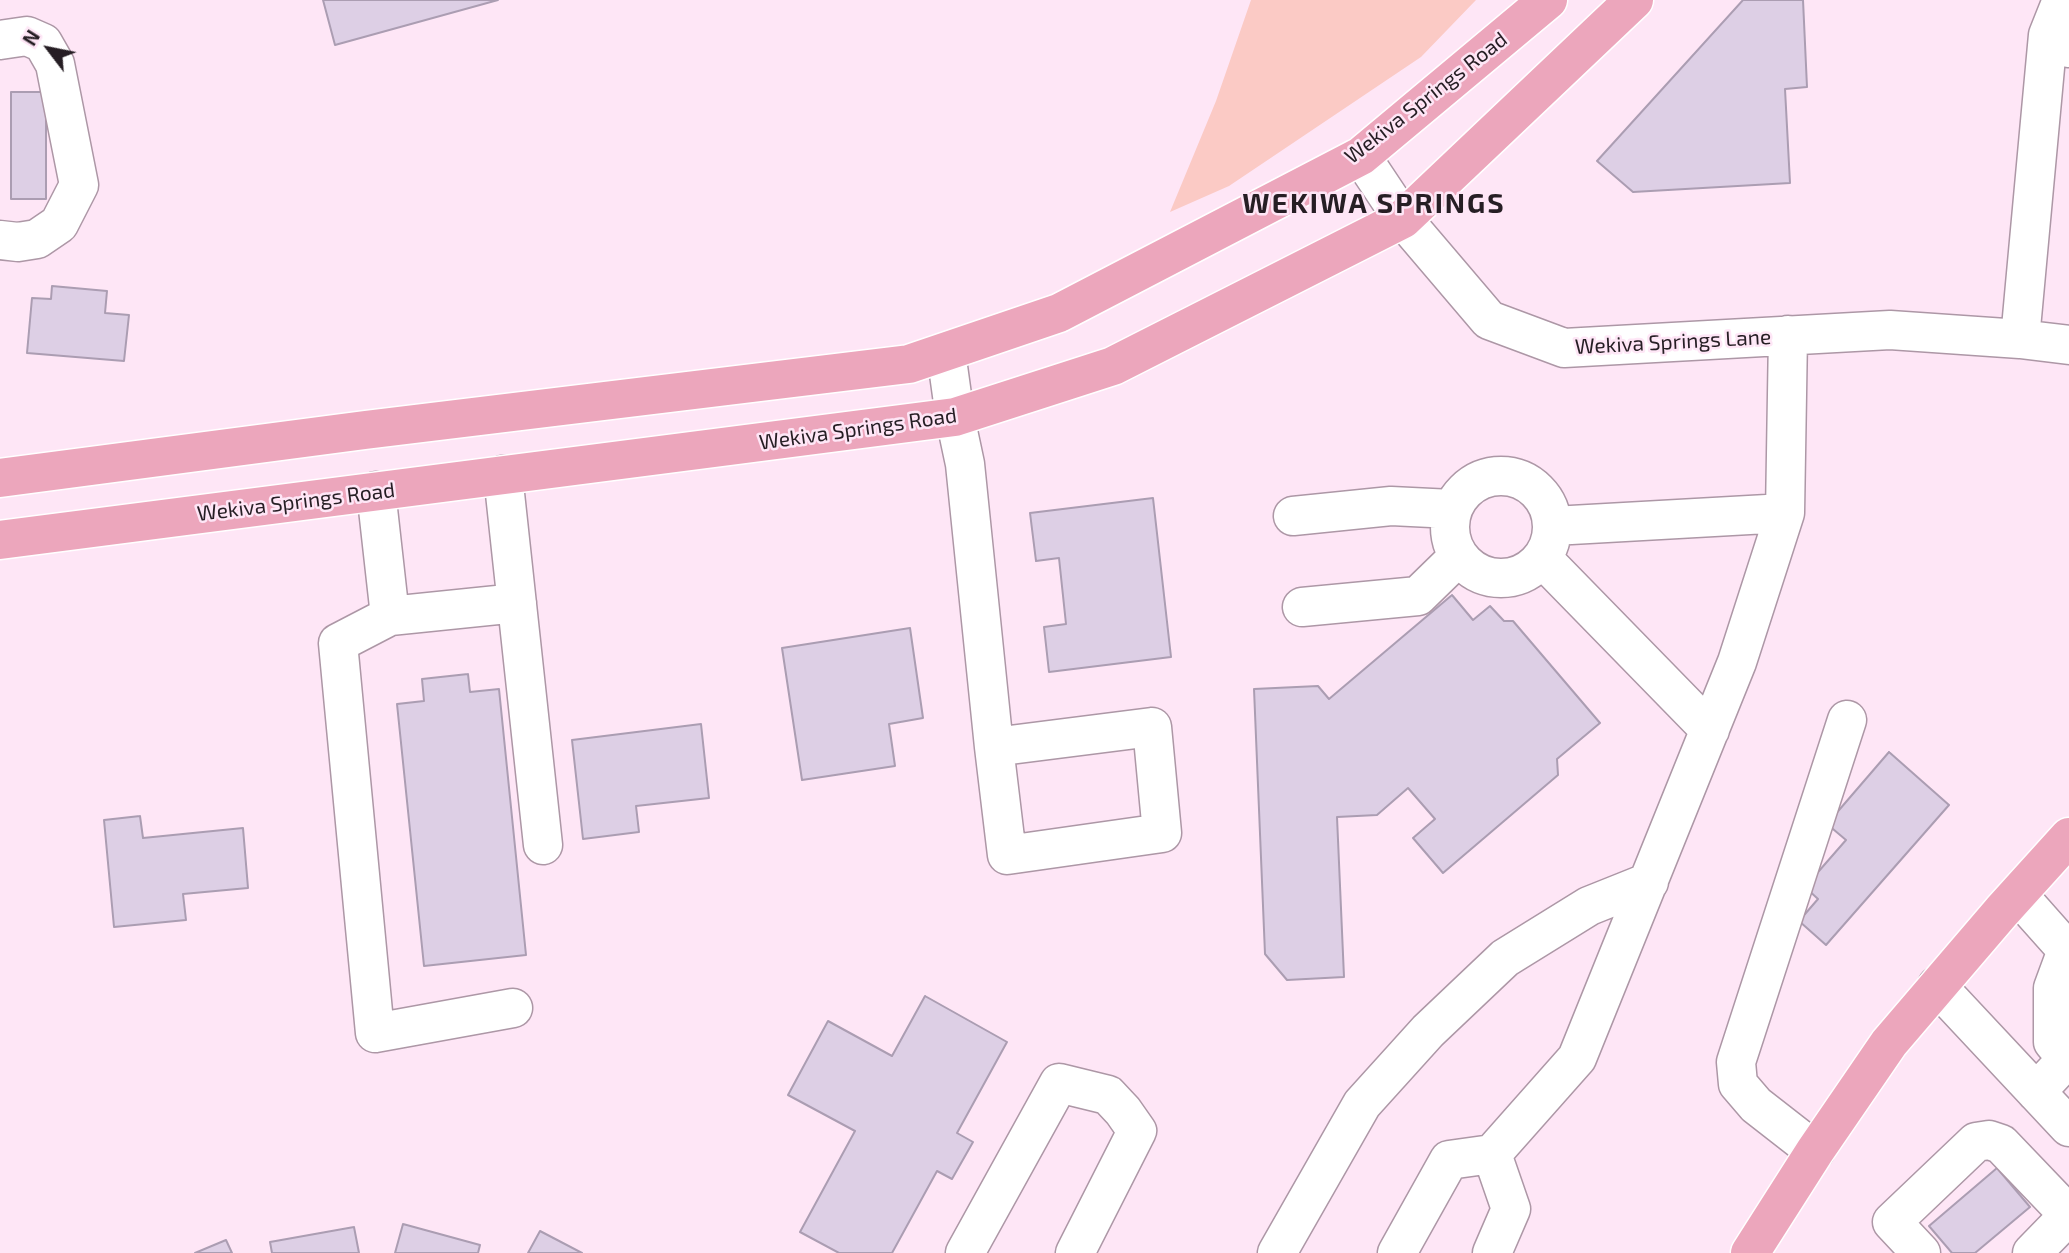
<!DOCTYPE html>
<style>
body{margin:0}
#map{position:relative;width:2069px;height:1253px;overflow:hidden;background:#fee6f6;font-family:"Exo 2",sans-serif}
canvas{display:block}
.north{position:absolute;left:14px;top:14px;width:70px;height:70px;-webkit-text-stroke:5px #fee6f6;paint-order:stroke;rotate:302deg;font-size:19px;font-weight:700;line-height:28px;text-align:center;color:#261e24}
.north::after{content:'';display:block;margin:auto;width:24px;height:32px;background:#261e24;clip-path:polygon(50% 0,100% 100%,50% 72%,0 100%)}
</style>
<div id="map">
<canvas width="2069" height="1253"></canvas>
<div class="north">N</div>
</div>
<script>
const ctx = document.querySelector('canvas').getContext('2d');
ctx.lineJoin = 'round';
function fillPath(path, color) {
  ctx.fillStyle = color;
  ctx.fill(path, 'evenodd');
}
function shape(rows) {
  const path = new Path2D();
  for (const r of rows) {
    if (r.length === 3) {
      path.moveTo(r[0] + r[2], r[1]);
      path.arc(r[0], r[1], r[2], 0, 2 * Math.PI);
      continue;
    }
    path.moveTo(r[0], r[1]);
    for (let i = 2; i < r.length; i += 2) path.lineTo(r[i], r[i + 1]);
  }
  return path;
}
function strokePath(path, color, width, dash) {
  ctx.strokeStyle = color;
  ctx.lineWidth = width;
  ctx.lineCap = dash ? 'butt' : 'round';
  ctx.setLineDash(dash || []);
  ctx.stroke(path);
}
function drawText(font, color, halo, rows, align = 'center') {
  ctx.font = font + ' "Exo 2",sans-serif';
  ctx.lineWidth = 5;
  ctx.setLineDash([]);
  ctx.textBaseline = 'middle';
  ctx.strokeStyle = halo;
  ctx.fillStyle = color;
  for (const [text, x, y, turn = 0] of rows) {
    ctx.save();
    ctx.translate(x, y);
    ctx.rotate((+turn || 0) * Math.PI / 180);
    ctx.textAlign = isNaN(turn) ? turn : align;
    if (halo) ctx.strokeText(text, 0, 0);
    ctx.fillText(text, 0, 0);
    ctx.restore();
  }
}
fillPath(shape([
 [1251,0,1476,0,1421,57,1229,186,1170,212,1216,101]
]), '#fbcac5');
const building = shape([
 [323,0,498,0,335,45,323,0],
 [1743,0,1803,0,1807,87,1785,89,1790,183,1633,192,1597,161,1743,0],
 [11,92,46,92,46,199,11,199,11,92],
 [52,286,107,291,105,313,129,315,124,361,27,353,32,298,51,299,52,286],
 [1153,498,1171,657,1049,672,1044,627,1066,624,1059,558,1036,561,1030,513,1153,498],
 [1452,595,1473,620,1490,606,1504,621,1513,621,1600,723,1557,759,1558,775,1443,873,1413,838,1435,819,1408,788,1377,815,1337,817,1344,977,1287,980,1265,954,1254,689,1318,686,1329,699,1452,595],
 [910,628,923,718,889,724,895,766,802,780,782,648,910,628],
 [468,674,470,692,499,689,526,955,424,966,397,704,424,701,422,679,468,674],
 [701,724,709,798,636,806,639,832,583,839,572,740,701,724],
 [1889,752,1949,805,1826,945,1799,921,1818,899,1805,887,1846,840,1827,824,1889,752],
 [140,816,143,838,243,828,248,888,183,894,186,920,114,927,104,820,140,816],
 [925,996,1007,1042,957,1133,973,1142,952,1179,937,1171,892,1253,839,1253,800,1232,855,1131,788,1095,828,1021,892,1056,925,996],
 [1997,1168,2030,1207,1975,1253,1952,1253,1929,1226,1997,1168],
 [403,1224,480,1245,478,1253,395,1253,403,1224],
 [354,1227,359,1253,272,1253,270,1242,354,1227],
 [540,1231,582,1253,528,1253,540,1231],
 [226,1240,232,1253,195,1253,226,1240]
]);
fillPath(building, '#ddcfe5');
strokePath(building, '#ab9db2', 2);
const minor = shape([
 [2062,0,2048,35,2069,48],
 [0,40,27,36,43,43,55,64,79,185,59,224,37,239,18,242,0,240],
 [1361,156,1403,219,1489,320,1564,348,1890,330,2020,339,2069,345],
 [2020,339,2048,35],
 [946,352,955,417,965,464,994,747,1007,855,1162,833,1152,727,994,747],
 [503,475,543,845],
 [1501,527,51],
 [376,491,390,616,338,643,375,1033,513,1008],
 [1293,516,1391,506,1452,509],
 [1553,526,1785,513],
 [1542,558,1710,730],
 [1302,607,1418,596,1458,557],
 [390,616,517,603],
 [2018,895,2067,950,2053,988,2053,1042,2067,1059,2036,1092],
 [1937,986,2069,1127],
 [1815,1151,1756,1105,1738,1084,1736,1062,1847,720],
 [1492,1154,1511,1209,1492,1253],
 [965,1253,1059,1083,1108,1095,1123,1111,1137,1131,1075,1253],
 [1277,1253,1362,1104,1428,1031,1505,958,1589,906,1649,882],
 [1397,1253,1449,1160,1492,1154,1577,1058,1737,662,1785,513,1788,335],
 [1921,1253,1892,1222,1976,1142,1989,1140,2001,1144,2069,1215,2032,1253]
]);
const major = shape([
 [0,478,365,430,909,364,1059,313,1361,156,1548,0],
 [0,540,955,417,1113,366,1403,219,1634,0],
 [1750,1253,1815,1151,1889,1043,2002,911,2069,837]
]);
strokePath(minor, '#ad97a6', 41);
strokePath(major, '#fff', 41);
strokePath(minor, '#fff', 38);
strokePath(major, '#eca6bc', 38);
drawText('21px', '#261e24', '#fee6f6', [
 ["Wekiva Springs Road",1426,98,-38],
 ["Wekiva Springs Lane",1673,342,-3],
 ["Wekiva Springs Road",858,429,-8],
 ["Wekiva Springs Road",296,502,-7]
]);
ctx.letterSpacing = '2px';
drawText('bold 28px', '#261e24', '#fee6f6', [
 ["WEKIWA SPRINGS",1374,204]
]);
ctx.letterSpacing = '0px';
</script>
